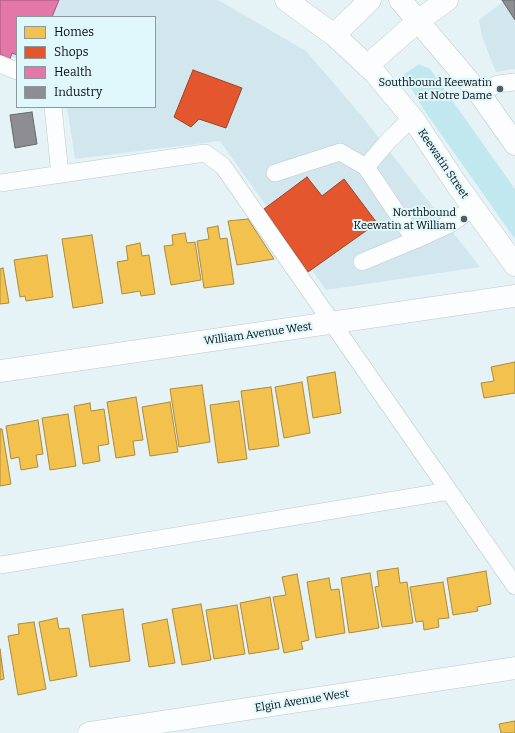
<!DOCTYPE html>
<style>
body{margin:0}
#map{position:relative;width:515px;height:733px;overflow:hidden;background:#e6f3f6;font-family:Bitter,serif}
canvas{display:block}
.legend{position:absolute;left:16px;top:16px;width:140px;height:92px;box-sizing:border-box;background:#e0f7fc;border:1px solid #89999d;margin:0;padding:5px 7px;list-style:none;font-size:12px;color:#060d0f}
.legend li{display:flex;align-items:center;gap:8px;height:20px}
.legend b{width:20px;border:1px solid #89999d}
</style>
<div id="map">
<canvas width="515" height="733"></canvas>
<ul class="legend">
<li><b style="height:11px;background:#f2c14e"></b>Homes</li>
<li><b style="height:11px;background:#e4572e"></b>Shops</li>
<li><b style="height:11px;background:#e377a8"></b>Health</li>
<li><b style="height:11px;background:#8d8d92"></b>Industry</li>
</ul>
</div>
<script>
const ctx = document.querySelector('canvas').getContext('2d');
ctx.lineJoin = 'round';
function fillPath(path, color) {
  ctx.fillStyle = color;
  ctx.fill(path, 'evenodd');
}
function shape(rows) {
  const path = new Path2D();
  for (const r of rows) {
    path.moveTo(r[0], r[1]);
    for (let i = 2; i < r.length; i += 2) path.lineTo(r[i], r[i + 1]);
  }
  return path;
}
function strokePath(path, color, width, dash) {
  ctx.strokeStyle = color;
  ctx.lineWidth = width;
  ctx.lineCap = dash ? 'butt' : 'round';
  ctx.setLineDash(dash || []);
  ctx.stroke(path);
}
function drawText(font, color, halo, rows, align = 'center') {
  ctx.font = font + ' Bitter,serif';
  ctx.lineWidth = 4;
  ctx.setLineDash([]);
  ctx.textBaseline = 'middle';
  ctx.strokeStyle = halo;
  ctx.fillStyle = color;
  for (const [text, x, y, turn = 0] of rows) {
    ctx.save();
    ctx.translate(x, y);
    ctx.rotate((+turn || 0) * Math.PI / 180);
    ctx.textAlign = isNaN(turn) ? turn : align;
    if (halo) ctx.strokeText(text, 0, 0);
    ctx.fillText(text, 0, 0);
    ctx.restore();
  }
}
fillPath(shape([
 [0,0,218,0,306,51,361,115,480,267,326,290,220,141,75,159,67,107,155,107,155,17,17,17,17,59,0,52],
 [505,0,515,0,515,69,496,72,482,37,479,20]
]), '#d1e7ed');
fillPath(shape([
 [419,64,430,69,515,189,515,239,426,113,403,75]
]), '#c1e7ef');
const homes = shape([
 [248,219,274,259,237,265,228,221,248,219],
 [218,226,220,239,227,238,234,284,204,288,197,241,209,239,207,228,218,226],
 [185,233,187,243,195,242,201,280,171,285,164,246,173,245,172,235,185,233],
 [92,235,103,303,73,308,62,239,92,235],
 [140,243,142,256,149,255,155,294,141,296,140,291,122,294,117,262,128,260,126,246,140,243],
 [47,255,53,297,26,301,25,296,20,297,14,260,47,255],
 [3,268,9,303,0,304,0,269,3,268],
 [515,362,515,393,484,398,481,383,494,381,491,367,515,362],
 [335,372,341,413,313,418,307,377,335,372],
 [302,382,310,433,284,438,275,387,302,382],
 [202,385,210,442,179,447,170,389,202,385],
 [271,387,279,446,249,450,241,391,271,387],
 [136,397,143,440,133,441,135,455,116,458,107,402,136,397],
 [239,401,247,459,218,463,210,405,239,401],
 [170,402,178,452,150,456,142,407,170,402],
 [90,403,91,411,104,409,109,444,98,446,100,461,83,464,74,406,90,403],
 [68,414,76,466,50,470,42,418,68,414],
 [38,420,43,454,36,455,38,467,21,470,19,457,11,459,6,426,38,420],
 [0,429,2,429,11,484,0,486,0,429],
 [398,568,400,583,407,582,413,623,382,627,375,587,379,586,377,571,398,568],
 [486,571,491,604,477,607,478,611,453,615,447,578,486,571],
 [370,573,379,628,349,633,341,578,370,573],
 [297,574,309,640,301,642,303,649,284,653,273,597,286,595,282,577,297,574],
 [329,578,331,590,339,589,345,633,316,638,307,582,329,578],
 [443,582,449,618,438,619,439,627,424,630,423,621,416,622,410,587,443,582],
 [270,597,279,649,249,654,240,603,270,597],
 [201,604,211,660,182,665,172,609,201,604],
 [237,605,245,654,214,659,206,610,237,605],
 [123,609,130,661,90,667,82,615,123,609],
 [57,618,59,629,69,628,77,676,50,681,39,622,57,618],
 [167,619,175,663,149,667,142,624,167,619],
 [34,622,46,689,18,695,8,636,19,634,18,624,34,622],
 [0,649,4,679,0,680,0,649],
 [515,721,515,733,501,733,499,724,515,721]
]);
fillPath(homes, '#f2c14e');
strokePath(homes, '#ab8b3b', 1);
const shops = shape([
 [193,70,242,88,226,128,199,119,191,127,174,117,193,70],
 [307,177,322,196,344,179,377,223,308,272,264,209,307,177]
]);
fillPath(shops, '#e4572e');
strokePath(shops, '#a14125', 1);
const health = shape([
 [0,0,59,0,52,17,17,17,17,55,12,53,10,59,0,54,0,0]
]);
fillPath(health, '#e377a8');
strokePath(health, '#a1577a', 1);
const industry = shape([
 [502,0,515,0,515,20,502,0],
 [32,112,37,144,15,148,10,115,32,112]
]);
fillPath(industry, '#8d8d92');
strokePath(industry, '#64676b', 1);
const lane = shape([
 [0,64,17,71],
 [479,93,498,84,515,82],
 [53,107,60,174],
 [412,118,389,140,366,167,415,240,452,223,473,207],
 [275,173,340,152,366,167],
 [0,183,205,153,223,166,449,491],
 [362,262,415,240],
 [0,565,449,491,515,586]
]);
const street = shape([
 [0,371,515,296],
 [89,733,515,668]
]);
const secondary = shape([
 [286,0,334,35,374,72,414,120,457,185,515,265],
 [400,0,479,93,515,144],
 [334,35,370,0],
 [367,66,418,21,447,0]
]);
strokePath(lane, '#bec8ca', 18);
strokePath(street, '#bec8ca', 23);
strokePath(secondary, '#bec8ca', 23);
strokePath(lane, '#fbfdfe', 17);
strokePath(street, '#fbfdfe', 22);
strokePath(secondary, '#fbfdfe', 22);
for (const [x, y, r, color] of [
 [500,89,4,"#545e60"],
 [464,219,4,"#545e60"]
]) {
  const dot = new Path2D();
  dot.arc(x, y, r, 0, 2 * Math.PI);
  ctx.fillStyle = color;
  ctx.fill(dot);
  strokePath(dot, '#e0f7fc', 1.5);
}
drawText('11px', '#060d0f', '#e0f7fc', [
 ["Southbound Keewatin",492,83],
 ["at Notre Dame",492,96],
 ["Northbound",456,213],
 ["Keewatin at William",456,226]
], 'right');
drawText('11px', '#060d0f', '#e0f7fc', [
 ["Keewatin Street",443,164,56],
 ["William Avenue West",258,334,-8],
 ["Elgin Avenue West",302,701,-9]
]);
</script>
